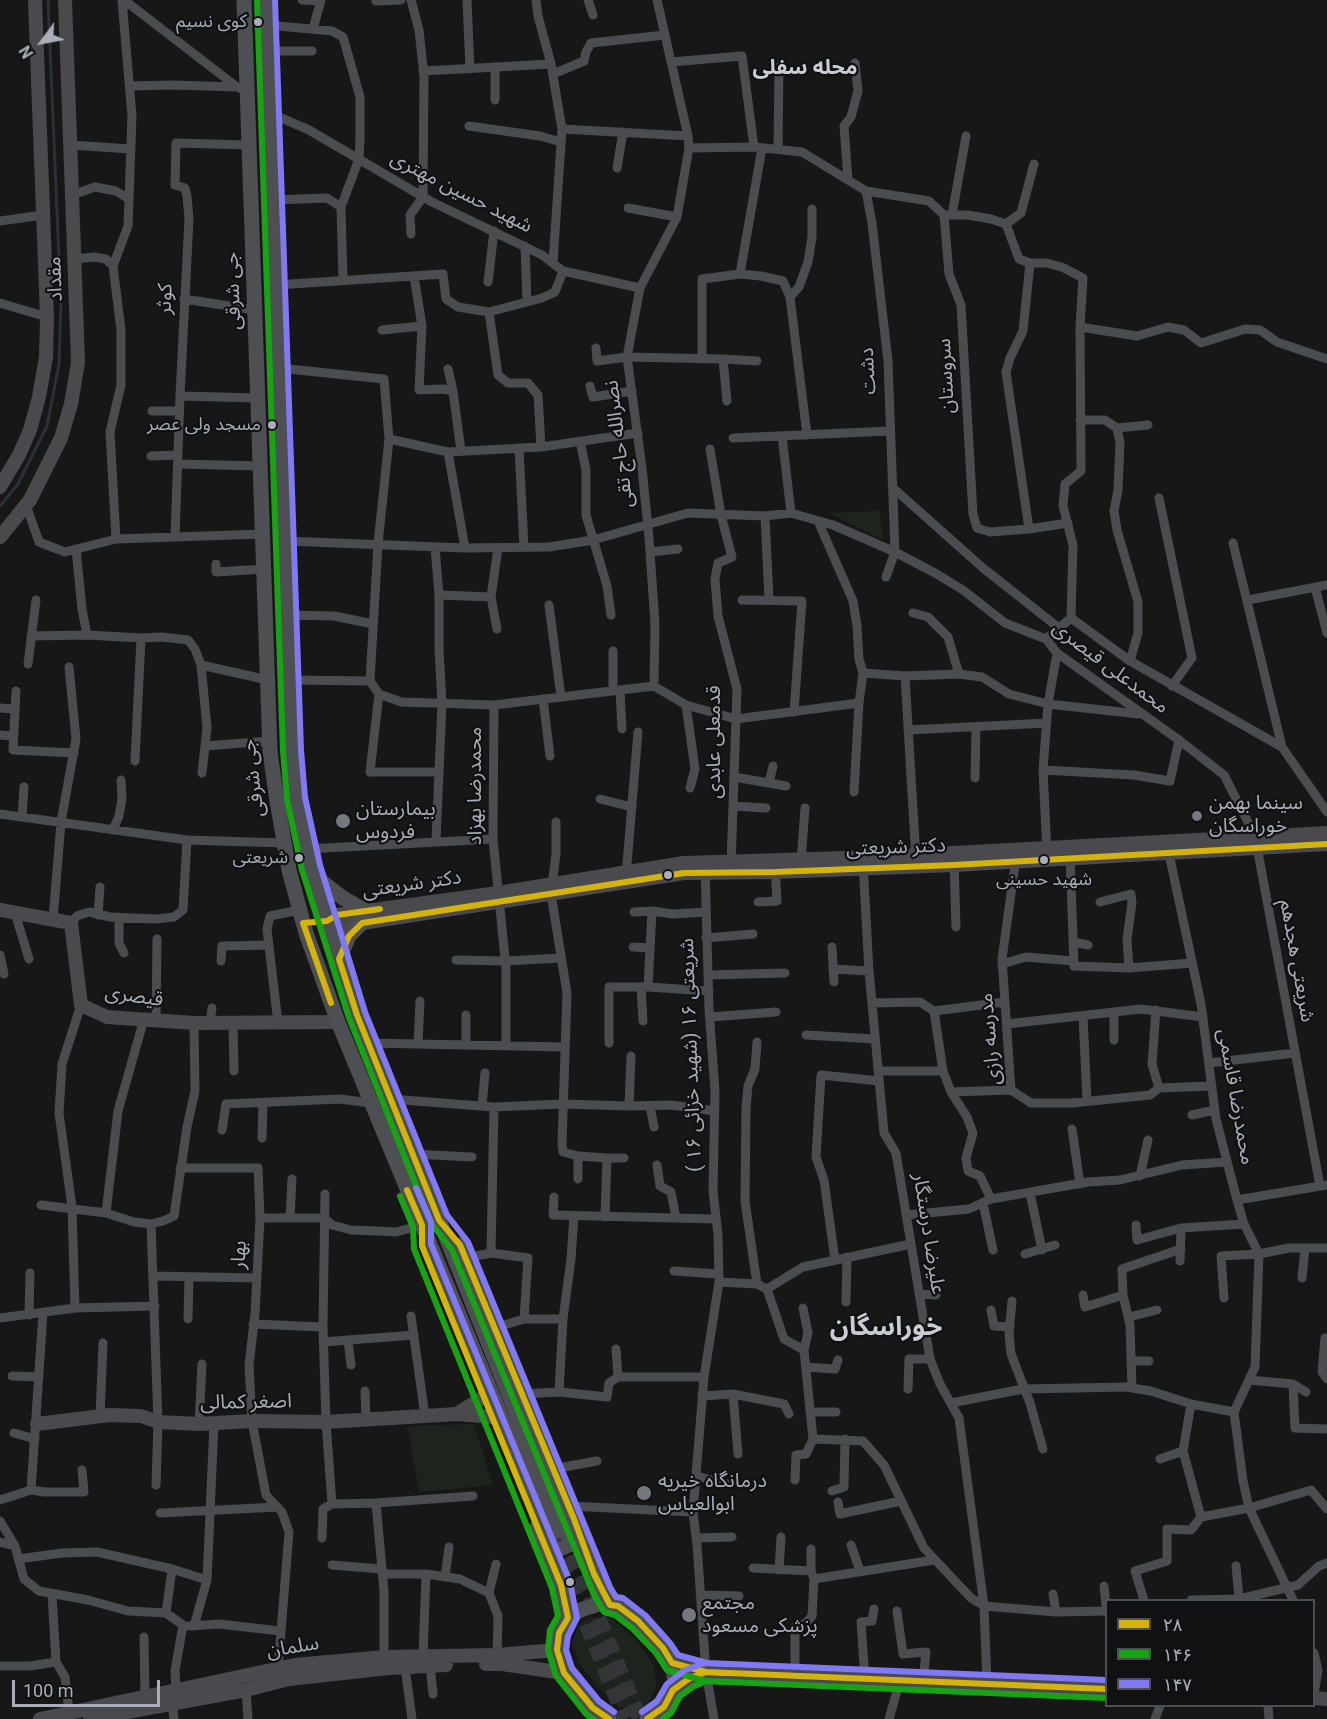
<!DOCTYPE html>
<meta charset="utf-8">
<style>
body{margin:0}
#map{position:relative;width:1327px;height:1719px;overflow:hidden;background:#171717;font-family:Roboto,sans-serif}
canvas{display:block}
.legend{position:absolute;left:1105px;top:1599px;width:210px;height:108px;box-sizing:border-box;background:#111113;border:2px solid #4d4f55;margin:0;padding:8px 10px;list-style:none;font-size:18px;color:#a8adb8}
.legend li{display:flex;align-items:center;gap:12px;height:30px}
.legend b{width:30px;border:2px solid #4d4f55}
.north{position:absolute;left:12px;top:12px;width:60px;height:60px;-webkit-text-stroke:4px #111113;paint-order:stroke;rotate:238deg;font-size:16px;font-weight:700;line-height:24px;text-align:center;color:#a8adb8}
.north::after{content:'';display:block;margin:auto;width:21px;height:27px;background:#a8adb8;clip-path:polygon(50% 0,100% 100%,50% 72%,0 100%)}
.scale{position:absolute;left:12px;top:1680px;width:148px;height:27px;box-sizing:border-box;border:3px solid #a8adb8;border-top:0;padding-left:8px;font-size:18px;line-height:21px;white-space:nowrap;color:#a8adb8;-webkit-text-stroke:4px #111113;paint-order:stroke}
</style>
<div id="map">
<canvas width="1327" height="1719"></canvas>
<ul class="legend">
<li><b style="height:8px;background:#d4b30c"></b>۲۸</li>
<li><b style="height:8px;background:#17a314"></b>۱۴۶</li>
<li><b style="height:8px;background:#8179f4"></b>۱۴۷</li>
</ul>
<div class="north">N</div>
<div class="scale">100 m</div>
</div>
<script>
const ctx = document.querySelector('canvas').getContext('2d');
ctx.lineJoin = 'round';
function fillPath(path, color) {
  ctx.fillStyle = color;
  ctx.fill(path, 'evenodd');
}
function shape(rows) {
  const path = new Path2D();
  for (const r of rows) {
    path.moveTo(r[0], r[1]);
    for (let i = 2; i < r.length; i += 2) path.lineTo(r[i], r[i + 1]);
  }
  return path;
}
function strokePath(path, color, width, dash) {
  ctx.strokeStyle = color;
  ctx.lineWidth = width;
  ctx.lineCap = dash ? 'butt' : 'round';
  ctx.setLineDash(dash || []);
  ctx.stroke(path);
}
function drawText(font, color, halo, rows, align = 'center') {
  ctx.font = font + ' Roboto,"Noto Sans Arabic",sans-serif';
  ctx.lineWidth = 4.5;
  ctx.setLineDash([]);
  ctx.textBaseline = 'middle';
  ctx.strokeStyle = halo;
  ctx.fillStyle = color;
  for (const [text, x, y, turn = 0] of rows) {
    ctx.save();
    ctx.translate(x, y);
    ctx.rotate((+turn || 0) * Math.PI / 180);
    ctx.textAlign = isNaN(turn) ? turn : align;
    if (halo) ctx.strokeText(text, 0, 0);
    ctx.fillText(text, 0, 0);
    ctx.restore();
  }
}
fillPath(shape([
 [880,511,883,540,829,513],
 [474,1424,493,1485,419,1492,408,1426],
 [591,1617,612,1619,636,1639,655,1667,656,1688,649,1702,641,1709,629,1711,619,1707,596,1686,579,1663,572,1644,578,1625]
]), '#1d241e');
strokePath(shape([
 [0,506,18,484,47,426,59,364,61,306,48,0]
]), '#2a3239', 3);
strokePath(shape([
 [564,1533,640,1719],
 [552,1539,625,1719]
]), '#343537', 15, [15, 8]);
strokePath(shape([
 [124,0,237,87,248,92],
 [302,0,320,1],
 [411,0,419,30,424,76,423,197,410,215,411,234],
 [467,0,470,69],
 [536,0,538,16,551,64,562,129,553,262],
 [588,0,593,15],
 [657,0,688,136,689,148,677,217,640,288,627,357,642,468,649,538,655,624,654,686,686,705,736,719,859,703],
 [376,1,401,0],
 [267,25,332,31,343,37,360,97,360,140,359,159,341,207],
 [313,29,321,0],
 [268,51,312,51],
 [671,62,742,56,754,147],
 [423,71,551,64],
 [553,74,584,61,586,52,591,43,665,35],
 [130,86,172,85,237,87],
 [495,100,495,67],
 [270,113,309,130,432,202,542,255,563,271,640,288],
 [469,126,540,136,561,142],
 [562,129,688,136],
 [70,145,131,149],
 [689,148,754,147,802,152,866,191,929,201,944,215,949,274,961,305,973,514,977,528,990,532,1029,529,1068,523],
 [778,149,779,67],
 [617,168,623,132],
 [848,180,844,126,851,117,858,91,855,63],
 [866,191,872,223,888,361,895,552,886,577],
 [72,195,95,187,116,191,129,199],
 [273,200,327,198,341,207,343,280],
 [628,208,677,217],
 [944,215,968,215,991,219,1006,224,1021,213,1034,164],
 [952,215,966,136],
 [0,221,43,215],
 [1006,224,1019,259,1030,263,1047,263,1064,268,1083,278,1080,327,1081,471,1065,484,1063,506,1073,545,1071,618,1046,639],
 [525,246,527,302],
 [75,259,94,257,106,259,113,266],
 [740,274,762,148],
 [414,276,422,326],
 [488,282,494,231],
 [276,285,443,274,446,299,458,307,489,312,542,298,555,292,563,271],
 [790,297,799,287,808,262,812,237,812,209],
 [184,299,255,310],
 [0,303,47,317],
 [489,312,498,375,508,383,528,383,538,395,541,447],
 [1080,327,1137,336,1168,327,1184,330,1201,343,1245,329,1260,330,1277,342,1327,359],
 [382,330,422,326,419,390,443,389,453,391,461,451],
 [596,348,597,361,627,357,723,359,727,401],
 [702,359,702,279,740,274,761,276,783,281,790,297,807,435],
 [723,359,757,361],
 [279,368,384,379,389,439,378,544,370,681,379,694,401,702,494,705,654,686],
 [448,369,453,391],
 [590,386,593,397,632,391],
 [180,396,258,398],
 [152,411,179,411],
 [1080,420,1105,420,1117,428,1120,443,1118,490,1114,511,1117,530,1138,602,1138,633,1130,661],
 [1117,428,1148,425],
 [782,436,791,513],
 [733,438,890,431],
 [389,439,448,452,541,447,638,433],
 [580,441,586,470,586,515,607,586,611,615],
 [519,448,524,547],
 [710,449,721,515,732,557,718,563,715,579,718,616,737,689,731,865],
 [448,452,465,548],
 [151,456,178,455],
 [178,464,261,466],
 [892,487,983,568,1059,628],
 [1159,498,1192,658,1172,686],
 [26,505,39,542,65,552,116,539,263,534],
 [765,516,769,599],
 [818,521,853,601,857,626,859,659,863,673],
 [1029,529,1006,372,1010,358,1023,331,1030,263],
 [175,537,180,396,189,219,187,196,185,188,175,185,176,143,249,145],
 [116,539,110,432,121,385,121,330,113,266,128,226,132,116,122,0],
 [285,541,465,548,549,547,593,540,688,513,765,516,791,513,833,525,895,552,935,573,963,590,1005,623,1046,639,1057,653,1179,740,1170,781,1134,775,1043,770],
 [1233,543,1282,747,1327,812],
 [435,547,439,595,439,649,442,703,436,841],
 [76,549,82,609,87,635],
 [650,552,678,549],
 [216,564,216,572,264,569],
 [1315,587,1327,633],
 [439,595,491,597],
 [742,600,802,601,794,712],
 [1248,600,1327,585],
 [549,605,561,697],
 [913,613,928,617,948,637,959,674],
 [287,615,334,616,373,624],
 [1071,618,1130,661,1282,747],
 [497,629,491,597,498,548],
 [31,636,87,635,141,638,162,637,188,640,195,649,201,665,207,728,202,773],
 [613,651,613,691],
 [28,664,36,600],
 [201,665,268,680],
 [905,676,916,859],
 [289,680,370,681],
 [620,690,622,729],
 [16,691,13,750,74,753],
 [379,694,370,772,439,772],
 [543,699,550,756],
 [494,705,493,839,506,968,506,1046],
 [686,705,695,769,690,788],
 [0,708,15,709],
 [908,730,1047,723],
 [0,735,13,736],
 [1179,740,1224,775,1255,836,1320,1186],
 [205,746,270,741],
 [135,761,141,638],
 [734,777,786,786],
 [975,778,976,727],
 [769,783,773,766],
 [854,792,859,703,863,673,905,676,959,674,982,677,1009,694,1048,704,1139,714],
 [600,799,632,807],
 [733,806,766,808],
 [0,814,187,840,284,843],
 [22,817,24,787],
 [556,822,556,854,551,894,567,993,562,1144,563,1152,578,1156,607,1158,605,1217],
 [113,830,119,816,122,799,121,780],
 [307,849,493,839],
 [1168,849,1201,1004,1216,1119,1237,1200,1244,1224,1259,1254,1255,1367,1234,1412],
 [1047,853,1043,770,1048,704,1057,653],
 [1070,855,1074,966,1129,968,1192,963],
 [1016,858,1002,959,1011,1090,1031,1103,1072,1103,1150,1095,1159,1088,1212,1086],
 [954,861,956,927],
 [801,862,805,808],
 [863,863,869,971,884,1133,896,1153,930,1359,940,1384,959,1418,984,1606,987,1684],
 [705,867,709,1009,715,1091,713,1191,718,1235,719,1282,704,1377,693,1512,697,1545,706,1672,714,1719],
 [626,876,638,732],
 [758,902,777,901,775,866],
 [1100,902,1131,894,1132,903,1127,939,1129,968],
 [634,912,652,911,673,914,706,912],
 [15,913,29,959],
 [98,915,100,887],
 [119,918,119,943,124,953],
 [53,920,61,822,76,739,69,667],
 [71,923,77,916,89,912,110,917,156,919,174,917,183,910,187,840],
 [706,938,753,934],
 [1073,942,1088,945],
 [633,947,650,948],
 [832,947,834,982],
 [0,955,4,974],
 [456,960,505,961,561,958],
 [221,961,222,946,269,945],
 [1002,964,1026,957,1074,961],
 [833,969,869,971],
 [709,975,785,973],
 [641,987,643,1021],
 [648,987,652,911],
 [872,1003,920,1002,934,1011,1005,1002],
 [1156,1010,1152,1064,1159,1088],
 [934,1011,943,1071,951,1092,967,1117,973,1133,966,1158,968,1171,980,1176,991,1199],
 [1114,1012,1114,1040],
 [1083,1016,1087,1101],
 [710,1017,776,1012],
 [156,1020,157,939],
 [210,1023,212,1008],
 [233,1023,234,1071],
 [278,1023,267,929,270,916,299,910],
 [1007,1024,1141,1009,1203,1017],
 [806,1035,875,1039],
 [757,1042,755,1069,748,1086,746,1108,745,1201,757,1284],
 [368,1043,565,1047],
 [609,1043,609,987,648,987,709,991],
 [418,1044,420,1001],
 [466,1045,466,1015],
 [1209,1063,1295,1053],
 [878,1071,943,1071],
 [951,1092,1011,1090],
 [390,1099,494,1107,563,1104,629,1106,671,1105,715,1111],
 [482,1106,485,1073],
 [629,1106,631,1056],
 [650,1106,654,1127],
 [1192,1115,1215,1110],
 [1072,1129,1080,1184],
 [222,1130,226,1104,340,1099,371,1103],
 [262,1138,263,1103],
 [412,1154,472,1157],
 [578,1156,578,1179],
 [607,1158,624,1158],
 [657,1165,660,1186,671,1192,676,1218],
 [180,1168,258,1168,260,1218,255,1314,249,1365,252,1421,266,1495,282,1512,289,1532,278,1669],
 [1140,1176,1148,1140],
 [1030,1193,1042,1250],
 [325,1194,323,1327,326,1422,332,1504,376,1503,384,1591,384,1657],
 [554,1197,553,1215,716,1219],
 [1237,1200,1327,1185],
 [983,1203,993,1250],
 [41,1205,106,1213,134,1222,151,1224,163,1221,174,1216,187,1127,195,1091,194,1023],
 [106,1213,118,1111,144,1019],
 [906,1215,969,1209,991,1199,1088,1182,1120,1180,1182,1165,1227,1162],
 [260,1218,324,1218,332,1225,351,1230,376,1231,396,1232,422,1225],
 [290,1218,292,1179],
 [151,1224,158,1422,156,1485],
 [1136,1225,1137,1240,1181,1228,1244,1224],
 [491,1253,494,1107],
 [1025,1254,1055,1245],
 [465,1258,491,1253,528,1258,524,1319],
 [835,1260,824,1180,816,1157,821,1075,879,1081],
 [1180,1261,1181,1228],
 [674,1271,718,1274],
 [154,1276,257,1278],
 [1302,1278,1305,1248],
 [719,1282,757,1284,767,1289,803,1267,911,1244],
 [767,1289,784,1339,804,1350,813,1439],
 [919,1294,936,1295],
 [1083,1295,1085,1307,1123,1295],
 [1224,1298,1221,1256,1259,1254,1289,1248,1327,1248],
 [1012,1301,1009,1334,1011,1354,1030,1403,1043,1449],
 [846,1302,847,1257],
 [75,1308,72,1207,59,1113,62,1064,81,1005],
 [803,1308,808,1333,804,1350],
 [991,1310,994,1326,1010,1327],
 [29,1315,30,1273],
 [411,1316,425,1416],
 [1129,1317,1157,1310],
 [0,1318,75,1308,155,1306],
 [188,1319,189,1277],
 [253,1324,323,1327],
 [494,1328,524,1319,563,1319],
 [1325,1338,1322,1372,1327,1379],
 [348,1340,351,1365],
 [323,1342,414,1335],
 [1131,1361,1149,1361],
 [806,1367,835,1369,838,1360],
 [12,1376,39,1377],
 [618,1377,704,1377],
 [1249,1380,1293,1384,1295,1428,1327,1429],
 [1293,1384,1306,1392],
 [1132,1388,1130,1325,1123,1295,1122,1269,1181,1249],
 [908,1389,909,1359,930,1359],
 [365,1391,366,1419],
 [559,1392,563,1319,571,1259,574,1216],
 [522,1394,559,1392,607,1397,609,1383,618,1377,616,1349],
 [733,1394,738,1454],
 [702,1396,733,1394,784,1404,789,1414],
 [951,1403,1023,1389,1126,1387,1151,1391,1191,1404,1234,1412],
 [1191,1404,1183,1451,1201,1517,1249,1508,1311,1490,1327,1509],
 [810,1412,836,1412],
 [1234,1412,1243,1481,1249,1508,1293,1600],
 [100,1417,103,1343],
 [199,1424,202,1364],
 [14,1433,35,1439],
 [813,1439,863,1441,884,1465,924,1548,971,1598,984,1606,1056,1612,1106,1611],
 [1160,1459,1183,1451],
 [553,1469,597,1461],
 [696,1476,727,1484],
 [795,1480,796,1455,806,1454,813,1439],
 [31,1490,43,1313],
 [832,1491,844,1487,845,1439],
 [0,1500,31,1490,44,1492,84,1492,82,1470],
 [838,1502,840,1514,901,1501],
 [376,1503,473,1496],
 [569,1506,693,1512],
 [160,1513,277,1507],
 [0,1521,15,1546,24,1579,39,1591,88,1600,128,1611,166,1613,183,1625,175,1671,176,1689],
 [322,1538,323,1509,332,1504],
 [696,1538,732,1537],
 [0,1542,15,1546],
 [851,1545,860,1571],
 [18,1559,62,1553,97,1552,172,1569,207,1580],
 [332,1565,381,1569],
 [1236,1566,1239,1599],
 [753,1568,811,1571,814,1579],
 [779,1570,781,1537],
 [811,1571,811,1549],
 [382,1574,426,1574,460,1579,489,1593,498,1616,497,1655],
 [445,1577,449,1547],
 [1104,1586,1106,1605],
 [489,1593,496,1564],
 [52,1594,56,1662],
 [1053,1594,1056,1612],
 [700,1595,739,1596],
 [1144,1600,1135,1571,1167,1561,1167,1529,1191,1530,1201,1517],
 [1191,1600,1239,1599,1298,1585,1319,1566,1327,1563],
 [897,1611,903,1654,926,1652,923,1681],
 [166,1613,172,1569],
 [189,1626,219,1624,280,1631],
 [194,1626,207,1580,214,1424],
 [144,1637,145,1697],
 [1314,1653,1318,1670,1314,1694],
 [423,1656,426,1574],
 [430,1665,433,1694],
 [0,1666,30,1666,56,1662,65,1677,69,1712],
 [405,1667,412,1719],
 [795,1676,795,1627,806,1623,812,1616,814,1579,934,1560],
 [865,1679,861,1622,872,1621,874,1609],
 [246,1690,248,1719],
 [172,1704,174,1719],
 [1268,1706,1269,1719],
 [889,1719,900,1680],
 [1155,1719,1160,1706]
]), '#4b4c50', 9);
strokePath(shape([
 [0,487,19,455,30,430,39,397,46,357,47,317,35,0],
 [0,537,30,500,61,438,71,404,78,362,65,0],
 [0,910,71,923,81,1005,107,1017,194,1023,338,1022],
 [327,921,337,915,498,893,684,863,879,857,1327,833],
 [327,921,339,926,362,923,684,873,775,872,954,865,1327,844],
 [457,1414,485,1396],
 [37,1424,110,1415,141,1416,158,1422,199,1424,252,1421,326,1422,457,1414,493,1417],
 [672,1663,706,1672,1106,1689],
 [486,1664,502,1664,564,1673],
 [673,1690,690,1678,706,1672],
 [1314,1698,1327,1699],
 [40,1719,295,1665,384,1657,497,1655,557,1650],
 [90,1719,246,1690,289,1679,389,1668,446,1665]
]), '#4a4a4e', 14);
strokePath(shape([
 [244,0,270,752,277,801,289,870,306,933,338,1022,551,1536],
 [266,0,292,751,296,798,311,867,357,1015,564,1532],
 [315,871,322,882,343,898,366,911],
 [339,959,349,936,362,923],
 [460,1245,574,1519,594,1574,610,1605],
 [537,1527,561,1585,568,1618],
 [546,1548,560,1549,569,1545,576,1534,577,1528],
 [609,1719,593,1708,564,1673,557,1650,559,1633,568,1618,578,1611,599,1604,618,1606,628,1612,663,1648,672,1663,675,1681,673,1690,664,1707,647,1719]
]), '#4d4f52', 15);
strokePath(shape([
 [331,1003,303,923,327,921,337,915,380,909],
 [407,1190,422,1225,422,1246,561,1585,568,1618,559,1633,557,1650,564,1673,593,1708,609,1719],
 [1106,1689,706,1672,672,1663,663,1648,638,1621,618,1606,610,1605,594,1574,574,1519,460,1245,439,1220,357,1015,339,959,349,936,362,923,684,873,775,872,954,865,1327,844],
 [647,1719,664,1707,673,1690,690,1678,706,1672,722,1673]
]), '#d4b30c', 6);
strokePath(shape([
 [257,0,283,751,287,800,302,870,349,1018,431,1223,452,1250,594,1595,604,1612,615,1615,632,1628,656,1653,667,1670,705,1681,1106,1698],
 [400,1196,413,1227,414,1249,552,1588,558,1616,550,1630,548,1650,556,1676,586,1714,593,1719],
 [663,1719,671,1713,680,1696,694,1686,707,1681,721,1682]
]), '#17a314', 6);
strokePath(shape([
 [275,0,301,750,305,797,320,865,365,1012,447,1215,468,1242,610,1587,616,1597,623,1598,645,1615,670,1643,678,1655,707,1663,1106,1680],
 [416,1188,431,1222,431,1244,570,1582,577,1618,568,1636,566,1650,572,1668,599,1701,614,1712],
 [642,1712,657,1701,667,1684,685,1670,705,1663,723,1664]
]), '#8179f4', 6);
for (const [x, y, r, color] of [
 [258,22,5,"#a8adb8"],
 [272,425,5,"#a8adb8"],
 [1197,816,6,"#757880"],
 [343,821,8,"#757880"],
 [299,858,5,"#a8adb8"],
 [1044,860,5,"#a8adb8"],
 [668,875,5,"#a8adb8"],
 [644,1493,8,"#757880"],
 [570,1582,5,"#a8adb8"],
 [689,1615,8,"#757880"]
]) {
  const dot = new Path2D();
  dot.arc(x, y, r, 0, 2 * Math.PI);
  ctx.fillStyle = color;
  ctx.fill(dot);
  strokePath(dot, '#111113', 2);
}
drawText('18px', '#a8adb8', '#111113', [
 ["کوی نسیم",247,22],
 ["مسجد ولی عصر",261,425],
 ["شریعتی",288,858],
 ["شهید حسینی",1044,880,"center"]
], 'right');
drawText('20px', '#a8adb8', '#111113', [
 ["شهید حسین مهتری",461,193,27],
 ["مقداد",56,279,-92],
 ["جی شرقی",234,291,-92],
 ["کوثر",166,299,-88],
 ["دشت",869,371,-93],
 ["سروستان",947,376,-93],
 ["نصرالله حاج تقی",620,444,-97],
 ["محمدعلی قیصری",1110,668,37],
 ["قدمعلی عابدی",715,742,-90],
 ["جی شرقی",254,778,-97],
 ["محمدرضا بهزاد",476,786,-90],
 ["دکتر شریعتی",896,848,-2],
 ["دکتر شریعتی",412,885,-8],
 ["شریعتی هجدهم",1296,961,80],
 ["قیصری",134,997,8],
 ["مدرسه رازی",991,1039,-95],
 ["شریعتی ۱۶ (شهید خزائی ۱۶ )",692,1055,-92],
 ["محمدرضا قاسمی",1235,1097,80],
 ["علیرضا درستگار",928,1234,81],
 ["بهار",240,1255,-87],
 ["اصغر کمالی",246,1403,-1],
 ["سلمان",293,1648,-9]
]);
drawText('20px', '#a8adb8', '#111113', [
 ["سینما بهمن",1209,804],
 ["خوراسگان",1209,827],
 ["بیمارستان",356,810],
 ["فردوس",356,833],
 ["درمانگاه خیریه",658,1482],
 ["ابوالعباس",658,1505],
 ["مجتمع",702,1604],
 ["پزشکی مسعود",702,1627]
], 'left');
drawText('bold 21px', '#c9ccd4', '#111113', [
 ["محله سفلی",805,69]
]);
drawText('bold 26px', '#c9ccd4', '#111113', [
 ["خوراسگان",886,1328]
]);
</script>
